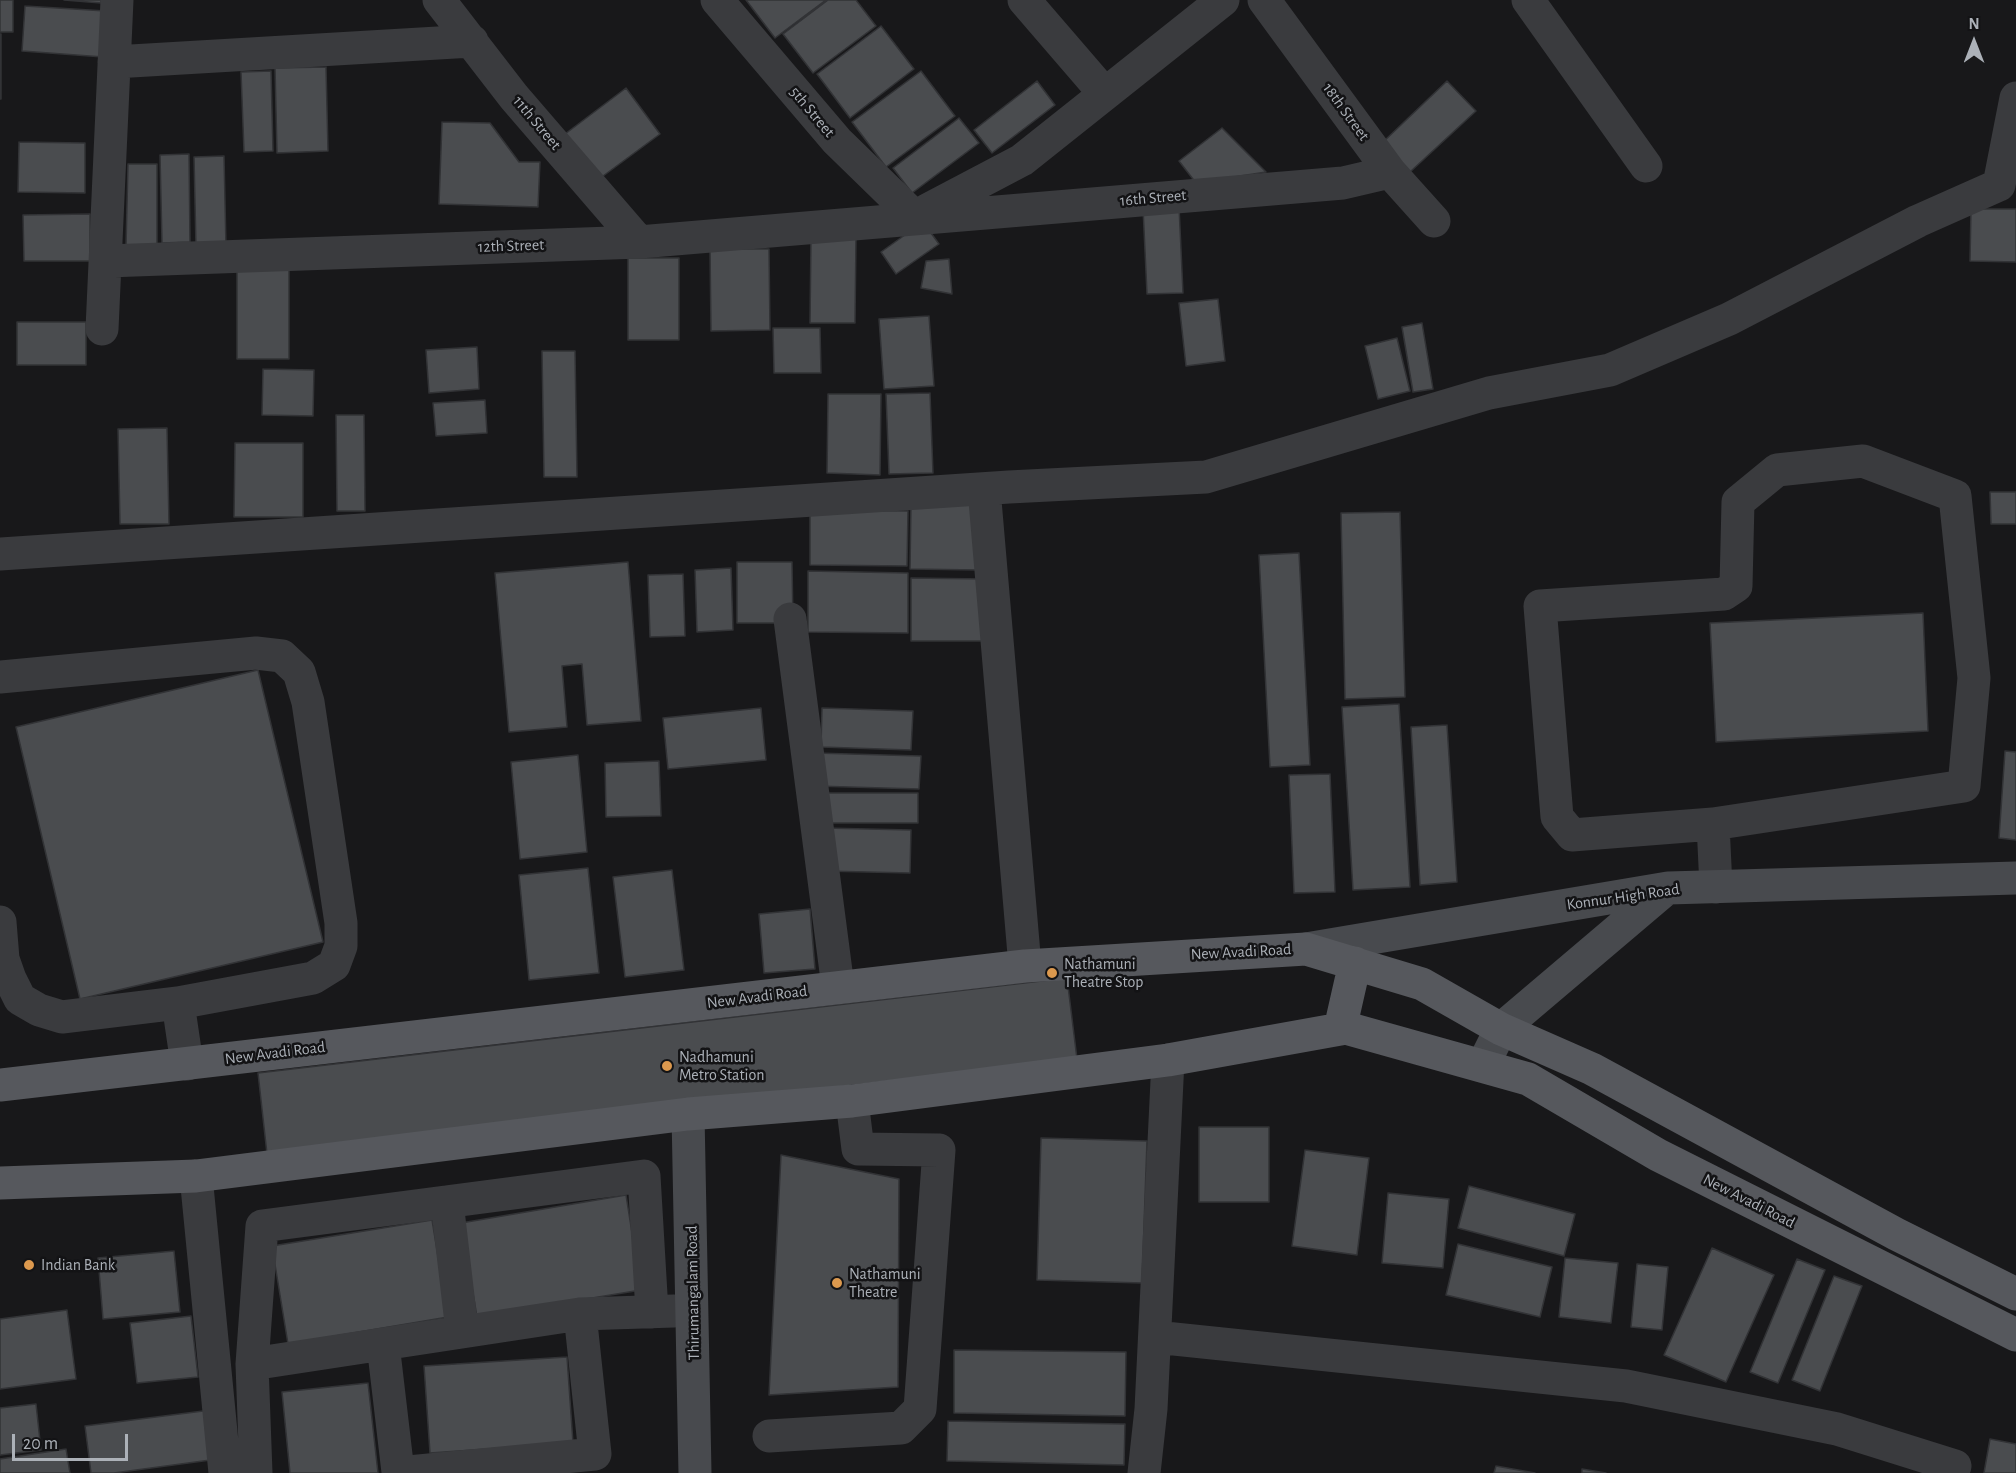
<!DOCTYPE html>
<style>
body{margin:0}
#map{position:relative;width:2016px;height:1473px;overflow:hidden;background:#18181a;font-family:"Alegreya Sans",sans-serif}
canvas{display:block}
.north{position:absolute;left:1944px;top:12px;width:60px;height:60px;-webkit-text-stroke:4px #131315;paint-order:stroke;rotate:0deg;font-size:16px;font-weight:700;line-height:24px;text-align:center;color:#acb1b8}
.north::after{content:'';display:block;margin:auto;width:21px;height:27px;background:#acb1b8;clip-path:polygon(50% 0,100% 100%,50% 72%,0 100%)}
.scale{position:absolute;left:12px;top:1434px;width:116px;height:27px;box-sizing:border-box;border:3px solid #acb1b8;border-top:0;padding-left:8px;font-size:18px;line-height:21px;white-space:nowrap;color:#acb1b8;-webkit-text-stroke:4px #131315;paint-order:stroke}
</style>
<div id="map">
<canvas width="2016" height="1473"></canvas>
<div class="north">N</div>
<div class="scale">20 m</div>
</div>
<script>
const ctx = document.querySelector('canvas').getContext('2d');
ctx.lineJoin = 'round';
function fillPath(path, color) {
  ctx.fillStyle = color;
  ctx.fill(path, 'evenodd');
}
function shape(rows) {
  const path = new Path2D();
  for (const r of rows) {
    path.moveTo(r[0], r[1]);
    for (let i = 2; i < r.length; i += 2) path.lineTo(r[i], r[i + 1]);
  }
  return path;
}
function strokePath(path, color, width, dash) {
  ctx.strokeStyle = color;
  ctx.lineWidth = width;
  ctx.lineCap = dash ? 'butt' : 'round';
  ctx.setLineDash(dash || []);
  ctx.stroke(path);
}
function drawText(font, color, halo, rows, align = 'center') {
  ctx.font = font + ' "Alegreya Sans",sans-serif';
  ctx.lineWidth = 5;
  ctx.setLineDash([]);
  ctx.textBaseline = 'middle';
  ctx.strokeStyle = halo;
  ctx.fillStyle = color;
  for (const [text, x, y, turn = 0] of rows) {
    ctx.save();
    ctx.translate(x, y);
    ctx.rotate((+turn || 0) * Math.PI / 180);
    ctx.textAlign = isNaN(turn) ? turn : align;
    if (halo) ctx.strokeText(text, 0, 0);
    ctx.fillText(text, 0, 0);
    ctx.restore();
  }
}
const building = shape([
 [0,0,13,0,13,32,0,32,0,0],
 [64,0,101,0,101,3,64,0],
 [746,0,826,0,775,38,746,0],
 [828,0,856,0,876,26,813,73,783,34,828,0],
 [25,6,106,11,103,57,22,51,25,6],
 [881,26,914,69,850,118,817,74,881,26],
 [0,34,1,34,1,99,0,99,0,34],
 [326,67,328,151,277,153,275,68,326,67],
 [271,71,273,151,244,152,241,72,271,71],
 [921,71,955,116,886,167,852,122,921,71],
 [1037,81,1055,105,992,153,974,130,1037,81],
 [1447,81,1476,111,1410,172,1382,143,1447,81],
 [626,88,660,134,599,179,565,134,626,88],
 [959,118,979,143,912,193,893,168,959,118],
 [442,122,490,123,519,162,540,162,538,207,439,204,442,122],
 [1222,128,1266,172,1196,183,1179,161,1222,128],
 [19,142,85,143,85,193,18,192,19,142],
 [189,154,190,242,162,243,160,155,189,154],
 [224,156,226,247,196,248,194,157,224,156],
 [128,164,157,164,157,247,126,246,128,164],
 [1179,206,1183,293,1147,294,1143,208,1179,206],
 [1971,209,2016,209,2016,262,1970,261,1971,209],
 [90,214,90,261,24,261,23,215,90,214],
 [923,222,939,244,896,274,881,252,923,222],
 [811,237,856,237,855,323,810,323,811,237],
 [710,249,769,249,770,330,711,331,710,249],
 [628,258,679,258,679,340,628,340,628,258],
 [949,259,952,294,921,288,926,261,949,259],
 [237,267,289,267,289,359,237,359,237,267],
 [1218,299,1225,361,1186,366,1179,303,1218,299],
 [929,316,934,386,884,389,879,319,929,316],
 [17,322,86,322,86,365,17,365,17,322],
 [1422,323,1433,389,1413,392,1402,327,1422,323],
 [773,328,820,328,821,373,774,373,773,328],
 [1397,338,1410,391,1378,399,1365,346,1397,338],
 [477,347,479,389,429,393,426,350,477,347],
 [542,351,575,351,577,477,544,477,542,351],
 [263,369,314,370,313,416,262,415,263,369],
 [930,393,933,473,889,474,886,394,930,393],
 [828,394,881,394,880,475,827,473,828,394],
 [485,400,487,433,436,436,433,403,485,400],
 [336,415,364,415,365,511,337,511,336,415],
 [167,428,169,524,120,524,118,429,167,428],
 [235,443,303,443,303,517,234,517,235,443],
 [1990,492,2016,492,2016,524,1991,524,1990,492],
 [911,503,979,504,978,570,910,569,911,503],
 [810,510,908,511,907,566,810,565,810,510],
 [1400,512,1405,697,1345,699,1341,513,1400,512],
 [1299,553,1310,765,1270,767,1259,555,1299,553],
 [628,562,641,721,587,725,582,664,562,666,567,727,509,732,495,573,628,562],
 [737,562,792,562,793,623,737,623,737,562],
 [731,568,733,630,697,632,695,570,731,568],
 [808,571,908,573,908,633,808,632,808,571],
 [683,574,685,636,650,637,648,575,683,574],
 [911,578,987,579,987,641,911,641,911,578],
 [1923,613,1928,731,1716,742,1710,623,1923,613],
 [258,670,323,942,80,999,16,727,258,670],
 [1399,704,1410,887,1353,890,1342,707,1399,704],
 [761,708,766,760,668,769,663,718,761,708],
 [822,708,913,711,911,750,821,747,822,708],
 [1447,725,1457,882,1420,885,1411,727,1447,725],
 [2005,751,2016,752,2016,840,1999,838,2005,751],
 [815,753,921,756,919,789,814,786,815,753],
 [578,755,587,852,520,859,511,762,578,755],
 [659,761,661,816,606,817,605,763,659,761],
 [1330,774,1335,892,1294,893,1289,775,1330,774],
 [819,793,918,793,918,823,819,823,819,793],
 [825,828,911,830,910,873,824,871,825,828],
 [588,868,599,973,529,980,519,875,588,868],
 [672,870,684,970,625,977,613,877,672,870],
 [810,909,815,969,764,973,759,914,810,909],
 [1067,978,1077,1059,267,1154,258,1073,1067,978],
 [1199,1127,1269,1127,1269,1202,1199,1202,1199,1127],
 [1041,1138,1147,1141,1142,1283,1037,1280,1041,1138],
 [1305,1150,1369,1158,1357,1255,1292,1246,1305,1150],
 [781,1155,899,1179,898,1387,769,1395,781,1155],
 [1469,1186,1575,1214,1564,1256,1458,1228,1469,1186],
 [1388,1193,1449,1199,1443,1268,1382,1263,1388,1193],
 [626,1195,641,1290,477,1317,461,1223,626,1195],
 [432,1220,448,1317,288,1344,272,1246,432,1220],
 [1458,1244,1552,1267,1540,1317,1446,1295,1458,1244],
 [1712,1248,1774,1275,1726,1382,1664,1355,1712,1248],
 [174,1251,180,1312,103,1319,98,1258,174,1251],
 [1565,1258,1618,1263,1611,1323,1559,1317,1565,1258],
 [1797,1259,1825,1270,1778,1383,1750,1372,1797,1259],
 [1637,1264,1668,1267,1662,1330,1631,1327,1637,1264],
 [1834,1276,1862,1286,1820,1391,1792,1380,1834,1276],
 [67,1310,76,1379,0,1389,0,1319,67,1310],
 [191,1316,198,1377,137,1383,130,1323,191,1316],
 [954,1350,1126,1352,1125,1416,954,1413,954,1350],
 [567,1357,573,1443,430,1453,424,1366,567,1357],
 [368,1383,378,1473,290,1473,282,1392,368,1383],
 [36,1404,41,1450,0,1455,0,1408,36,1404],
 [211,1410,218,1459,114,1473,91,1473,85,1426,211,1410],
 [948,1421,1125,1424,1124,1465,947,1461,948,1421],
 [1990,1439,2016,1444,2016,1473,1984,1473,1990,1439],
 [66,1449,70,1473,0,1473,0,1459,66,1449],
 [1496,1466,1535,1473,1494,1473,1496,1466],
 [1582,1469,1606,1473,1582,1473,1582,1469]
]);
fillPath(building, '#4a4c4f');
strokePath(building, '#323336', 1.5);
strokePath(shape([
 [439,0,514,97,639,242],
 [717,0,837,141,915,217],
 [1024,0,1105,94],
 [1264,0,1390,172,1434,221],
 [1528,0,1646,166],
 [114,62,472,41],
 [1999,185,2016,98],
 [927,210,1022,160,1223,0],
 [107,261,639,242,1343,183,1390,172],
 [102,329,117,0],
 [984,489,1025,966],
 [0,554,1009,487,1206,477,1489,393,1610,370,1729,319,1918,221,1999,185],
 [790,619,838,987],
 [0,677,256,653,282,656,299,672,308,702,341,923,341,946,334,965,313,978,178,1003,187,1064],
 [1713,824,1572,835,1557,817,1540,606,1724,594,1736,586,1738,502,1777,470,1863,461,1955,496,1974,678,1964,786,1713,824,1716,887],
 [0,922,3,959,10,979,20,999,39,1010,62,1017,178,1003],
 [196,1176,225,1473],
 [447,1202,462,1331],
 [1155,1337,1626,1386,1837,1429,1955,1466],
 [252,1364,262,1226,644,1176,652,1312],
 [769,1436,901,1428,920,1409,939,1150,858,1149,852,1101],
 [398,1472,383,1344,580,1314],
 [256,1473,252,1364,383,1344],
 [398,1473,595,1454,580,1314,674,1311],
 [1144,1473,1151,1409,1168,1060]
]), '#3a3b3e', 33);
strokePath(shape([
 [1306,949,1668,888,2016,878],
 [1483,1065,1501,1029,1666,889],
 [688,1114,695,1473]
]), '#484a4e', 33);
strokePath(shape([
 [1340,1029,1355,963],
 [0,1085,1025,966,1306,949,1422,984,1501,1029,1592,1069,1896,1234,2016,1294],
 [0,1183,196,1176,688,1114,852,1101,1168,1060,1346,1028,1528,1079,1658,1155,2016,1335]
]), '#56585d', 33);
for (const [x, y, r, color] of [
 [1052,973,6,"#dc994e"],
 [667,1066,6,"#dc994e"],
 [29,1265,6,"#dc994e"],
 [837,1283,6,"#dc994e"]
]) {
  const dot = new Path2D();
  dot.arc(x, y, r, 0, 2 * Math.PI);
  ctx.fillStyle = color;
  ctx.fill(dot);
  strokePath(dot, '#131315', 2);
}
drawText('16px', '#acb1b8', '#131315', [
 ["5th Street",812,112,50],
 ["18th Street",1346,112,54],
 ["11th Street",537,123,50],
 ["16th Street",1153,198,-5],
 ["12th Street",511,246,-2],
 ["Konnur High Road",1623,897,-8],
 ["New Avadi Road",1241,952,-3],
 ["New Avadi Road",757,997,-7],
 ["New Avadi Road",275,1053,-7],
 ["New Avadi Road",1749,1201,27],
 ["Thirumangalam Road",693,1293,-91]
]);
drawText('16px', '#acb1b8', '#131315', [
 ["Nathamuni",1064,964],
 ["Theatre Stop",1064,982],
 ["Nadhamuni",679,1057],
 ["Metro Station",679,1075],
 ["Indian Bank",41,1265],
 ["Nathamuni",849,1274],
 ["Theatre",849,1292]
], 'left');
</script>
